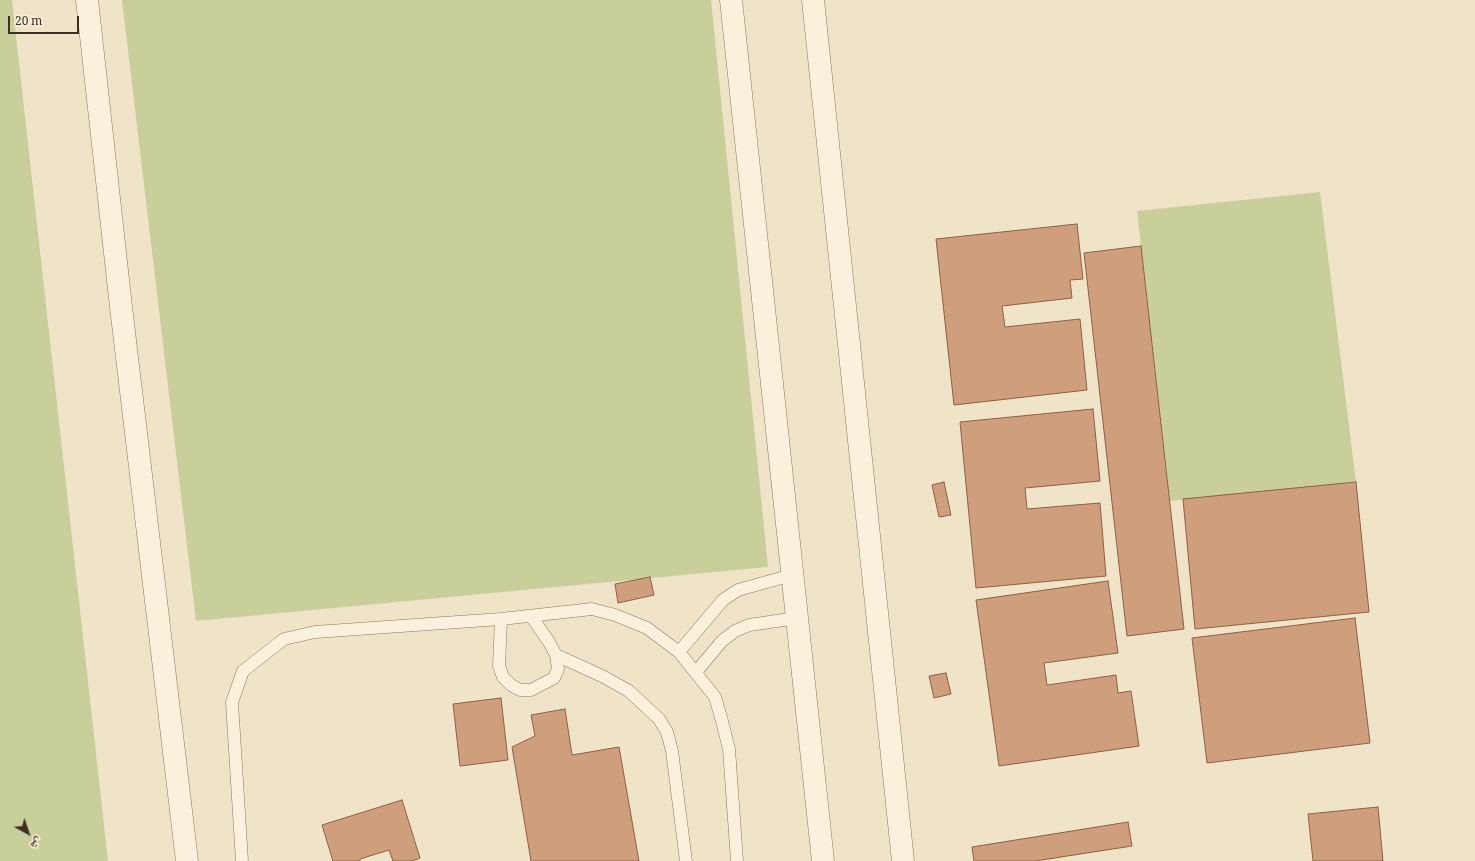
<!DOCTYPE html>
<meta charset="utf-8">
<style>
body{margin:0}
#map{position:relative;width:1475px;height:861px;overflow:hidden;background:#f0e4c8;font-family:Georgia,"Noto Naskh Arabic",serif}
canvas{display:block}
.north{position:absolute;left:8px;top:813px;width:40px;height:40px;-webkit-text-stroke:3px #f7eed8;paint-order:stroke;rotate:140deg;font-size:11px;font-weight:700;line-height:16px;text-align:center;color:#3d2e20}
.north::after{content:'';display:block;margin:auto;width:14px;height:18px;background:#3d2e20;clip-path:polygon(50% 0,100% 100%,50% 72%,0 100%)}
.scale{position:absolute;left:8px;top:16px;width:71px;height:18px;box-sizing:border-box;border:2px solid #3d2e20;border-top:0;padding-left:5px;font-size:12px;line-height:14px;white-space:nowrap;color:#3d2e20;-webkit-text-stroke:3px #f7eed8;paint-order:stroke}
</style>
<div id="map">
<canvas width="1475" height="861"></canvas>
<div class="north">ش</div>
<div class="scale">20 m</div>
</div>
<script>
const ctx = document.querySelector('canvas').getContext('2d');
ctx.lineJoin = 'round';
function fillPath(path, color) {
  ctx.fillStyle = color;
  ctx.fill(path, 'evenodd');
}
function shape(rows) {
  const path = new Path2D();
  for (const r of rows) {
    path.moveTo(r[0], r[1]);
    for (let i = 2; i < r.length; i += 2) path.lineTo(r[i], r[i + 1]);
  }
  return path;
}
function strokePath(path, color, width, dash) {
  ctx.strokeStyle = color;
  ctx.lineWidth = width;
  ctx.lineCap = dash ? 'butt' : 'round';
  ctx.setLineDash(dash || []);
  ctx.stroke(path);
}
fillPath(shape([
 [0,0,12,0,108,861,0,861],
 [122,0,711,0,768,567,196,621],
 [1320,192,1356,482,1170,501,1137,211]
]), '#c9cf9b');
const building = shape([
 [1077,224,1083,279,1070,280,1072,298,1002,306,1005,327,1080,319,1087,390,954,405,936,239,1077,224],
 [1141,246,1184,629,1127,636,1084,253,1141,246],
 [1093,409,1100,481,1025,488,1027,509,1100,503,1106,576,976,588,960,422,1093,409],
 [944,482,951,515,939,517,932,485,944,482],
 [1356,482,1369,612,1195,629,1183,499,1356,482],
 [650,577,654,595,618,603,615,584,650,577],
 [1108,581,1118,653,1044,663,1047,685,1116,675,1118,693,1131,691,1139,746,999,766,976,600,1108,581],
 [1355,618,1370,743,1207,763,1192,638,1355,618],
 [946,673,951,694,934,698,929,676,946,673],
 [501,698,508,760,460,766,453,704,501,698],
 [565,709,572,755,619,747,639,861,531,861,512,747,535,736,531,715,565,709],
 [402,800,420,858,412,861,393,861,389,850,360,859,360,861,333,861,322,825,402,800],
 [1378,807,1383,861,1313,861,1308,814,1378,807],
 [1128,822,1132,846,1035,861,974,861,972,847,1128,822]
]);
fillPath(building, '#cf9f7d');
strokePath(building, '#8d5f41', 1);
const service = shape([
 [501,619,499,666,503,677,511,685,520,690,531,690,554,678,558,669,556,655,549,642,531,616],
 [679,652,723,600,738,590,792,575],
 [556,655,602,676,629,691,659,719,667,732,672,751,686,861],
 [696,672,722,641,735,631,749,625,797,618],
 [242,861,232,702,243,671,284,639,315,632,501,619,592,609,615,615,647,628,679,652,715,697,722,721,729,749,737,861]
]);
const minor = shape([
 [87,0,121,307,187,861]
]);
const tertiary = shape([
 [731,0,823,861],
 [813,0,903,861]
]);
strokePath(service, '#8d765c', 13);
strokePath(minor, '#8d765c', 23);
strokePath(tertiary, '#8d765c', 23);
strokePath(service, '#faf1dc', 12);
strokePath(minor, '#faf1dc', 22);
strokePath(tertiary, '#faf1dc', 22);
</script>
